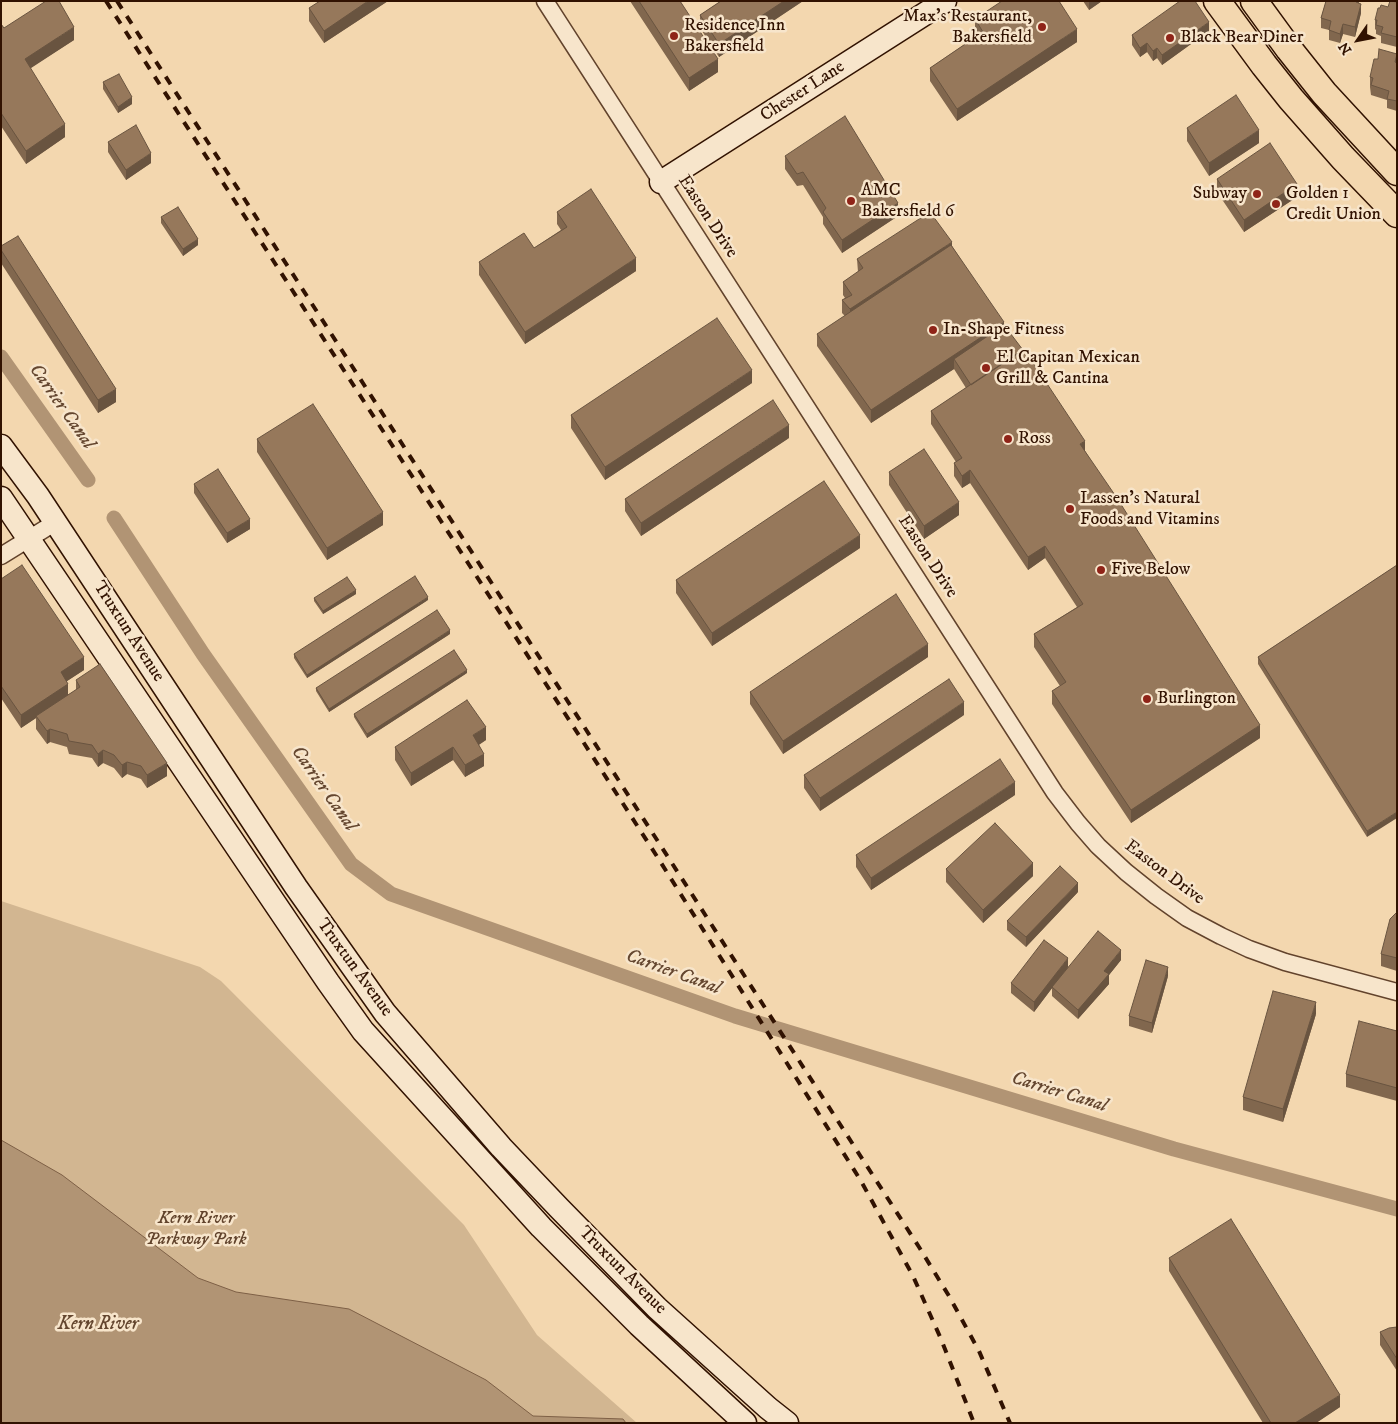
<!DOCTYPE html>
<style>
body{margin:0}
#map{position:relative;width:1398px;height:1424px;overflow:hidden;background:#f3d7af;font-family:"IM FELL DW Pica",serif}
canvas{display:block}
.frame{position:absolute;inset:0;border:2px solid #311201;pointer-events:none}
.north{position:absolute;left:1333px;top:15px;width:50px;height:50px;-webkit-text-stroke:4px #f7e5cb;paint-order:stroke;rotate:237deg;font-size:14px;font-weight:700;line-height:20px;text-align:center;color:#311201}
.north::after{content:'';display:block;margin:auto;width:18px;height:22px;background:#311201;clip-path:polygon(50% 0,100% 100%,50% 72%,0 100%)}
</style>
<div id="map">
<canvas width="1398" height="1424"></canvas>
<div class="frame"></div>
<div class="north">N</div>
</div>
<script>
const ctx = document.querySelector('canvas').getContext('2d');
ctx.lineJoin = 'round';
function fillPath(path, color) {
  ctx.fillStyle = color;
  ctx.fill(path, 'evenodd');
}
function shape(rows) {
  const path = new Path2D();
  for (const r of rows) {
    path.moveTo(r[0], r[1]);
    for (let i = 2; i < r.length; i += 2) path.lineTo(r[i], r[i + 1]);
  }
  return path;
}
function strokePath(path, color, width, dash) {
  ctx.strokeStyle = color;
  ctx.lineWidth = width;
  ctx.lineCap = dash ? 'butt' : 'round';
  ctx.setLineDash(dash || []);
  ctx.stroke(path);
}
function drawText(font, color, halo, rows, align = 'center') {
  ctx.font = font + ' "IM FELL DW Pica",serif';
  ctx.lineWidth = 5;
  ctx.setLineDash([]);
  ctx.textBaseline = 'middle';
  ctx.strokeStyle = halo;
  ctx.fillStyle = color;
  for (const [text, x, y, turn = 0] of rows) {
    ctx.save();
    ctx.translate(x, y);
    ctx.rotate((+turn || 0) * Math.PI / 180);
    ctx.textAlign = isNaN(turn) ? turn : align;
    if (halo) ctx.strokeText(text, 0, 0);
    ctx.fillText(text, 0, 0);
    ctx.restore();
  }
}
fillPath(shape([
 [1,901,200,967,221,981,464,1225,537,1335,637,1423,1,1423]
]), '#d2b691');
const water = shape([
 [1,1140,62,1175,198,1278,236,1292,349,1309,486,1380,533,1416,623,1419,626,1423,1,1423,1,1140]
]);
fillPath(water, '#b19474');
strokePath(water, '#7e6046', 1);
strokePath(shape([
 [1,357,88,480],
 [114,518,203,654,351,864,391,894,735,1016,1174,1149,1397,1209]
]), '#b19474', 15);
const street = shape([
 [545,1,1055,793,1078,823,1098,846,1126,872,1156,896,1187,918,1221,936,1249,949,1285,962,1397,992],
 [1,556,56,522]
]);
const secondary = shape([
 [661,182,945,1],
 [1,446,38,496,296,887,385,1013,501,1147,559,1208,657,1308,768,1408,787,1423],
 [1,498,328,982,363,1031,541,1227,639,1325,745,1423]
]);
const primary = shape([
 [1217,1,1264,65,1291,99,1343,158,1397,214],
 [1254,1,1289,49,1324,93,1397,172]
]);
strokePath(street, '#62432c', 19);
strokePath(secondary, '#311201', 25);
strokePath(primary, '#311201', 29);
strokePath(street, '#f7e5cb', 16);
strokePath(secondary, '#f7e5cb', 22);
strokePath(primary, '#f3d7af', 26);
strokePath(shape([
 [106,1,658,858,861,1181,913,1276,941,1339,974,1423],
 [117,1,919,1247,949,1296,979,1351,1010,1423]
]), '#311201', 4, [9, 9]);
fillPath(shape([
 [388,1,324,43,309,21,309,8],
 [630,1,680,1,718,72,689,91],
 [721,1,803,1,719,57,700,28,700,15],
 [1083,1,1102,1,1089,10],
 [1326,1,1359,1,1359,3,1361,13,1355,37,1343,34,1340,43,1329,40,1329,30,1321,28,1321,18],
 [1397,2,1397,47,1381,43,1381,36,1376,34,1376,30,1375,29,1375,20,1380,8,1388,7],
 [975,19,1077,42,957,121,930,81,930,68,977,36,975,32],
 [1,24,4,28,74,40,30,68,65,137,26,164,1,126],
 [1209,31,1162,65,1157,58,1153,61,1147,52,1140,57,1132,45,1132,35],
 [1397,54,1397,111,1387,108,1387,100,1371,95,1370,87,1370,77,1378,59],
 [103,82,132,104,118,113,103,89],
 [1187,128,1259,143,1209,176,1187,141],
 [108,142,151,163,126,180,108,152],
 [785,156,898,216,842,253,823,224,823,217,803,185,797,186,785,169],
 [1217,179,1297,197,1244,232,1217,192],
 [557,212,636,271,525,344,479,275,479,262,534,248,561,230,557,224],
 [161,217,198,245,183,256,161,223],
 [1,246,116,402,98,413,1,263],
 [952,246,1085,451,1260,738,1131,823,1052,704,1052,691,1060,686,1034,647,1034,634,1077,607,1045,558,1028,570,970,483,962,488,954,476,954,463,956,462,931,424,931,411,966,388,954,369,871,423,817,346,817,334,845,316,842,313,842,300,845,298,843,295,843,282,858,272,857,259],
 [752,383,605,480,571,428,571,415],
 [789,438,641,536,625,511,625,499],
 [257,439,383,525,327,560,257,452],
 [889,472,959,515,924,539,889,485],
 [194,484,250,529,227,543,194,493],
 [860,548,712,646,676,593,676,580],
 [1397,565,1367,837,1258,664,1258,657],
 [1,579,84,670,67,681,68,695,76,690,76,680,167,776,147,788,141,779,127,774,122,778,114,768,103,763,98,767,92,758,69,754,67,747,50,742,47,744,36,729,36,718,21,728,1,698],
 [356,594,323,614,314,601,314,598],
 [428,600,307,678,294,658,294,654],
 [450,634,329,712,316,691,316,688],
 [928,657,783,754,750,704,750,692],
 [467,673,367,738,354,717,354,714],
 [964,715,820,811,804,788,804,775],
 [486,740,479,745,484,766,465,777,453,760,411,786,395,760,395,747],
 [1015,795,871,890,856,867,856,855],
 [946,869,1033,876,983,923,946,882],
 [1078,892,1026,947,1007,930,1007,921],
 [1397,912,1397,971,1381,966,1381,954],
 [1121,960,1109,975,1109,984,1078,1019,1052,996,1052,988,1034,1012,1011,993,1011,983,1068,967],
 [1168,976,1152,1033,1129,1026,1129,1016],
 [1316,1014,1283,1122,1243,1110,1243,1097],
 [1397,1031,1397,1101,1346,1087,1346,1074],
 [1169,1258,1340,1407,1316,1423,1263,1423,1169,1271],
 [1397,1327,1397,1371,1380,1345,1380,1332]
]), '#81674e');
fillPath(shape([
 [368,1,388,1,324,43,324,31],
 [784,1,803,1,719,57,719,44],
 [1089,1,1102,1,1089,10],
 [1361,4,1361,13,1355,37,1355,27],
 [1209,22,1209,31,1162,65,1162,55],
 [1343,24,1343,34,1340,43,1340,34],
 [74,27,74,40,25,72,25,59],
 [1077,29,1077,42,957,121,957,109],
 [1147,43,1147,52,1140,57,1140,48],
 [1157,48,1157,58,1153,61,1153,51],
 [718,59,718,72,689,91,689,78],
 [132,97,132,104,118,113,118,107],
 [65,124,65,137,26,164,26,151],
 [1259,130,1259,143,1209,176,1209,163],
 [151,153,151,163,126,180,126,170],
 [1297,184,1297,197,1244,232,1244,220],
 [898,203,898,216,842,253,842,240],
 [198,239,198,245,183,256,183,249],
 [952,242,952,254,850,322,850,309],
 [636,258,636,271,525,344,525,332],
 [1004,322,1004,335,954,359,954,369,871,423,871,410],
 [752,370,752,383,605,480,605,467],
 [116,389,116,402,98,413,98,400],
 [789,425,789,438,641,536,641,523],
 [1085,441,1085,453,1080,444],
 [970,470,970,483,962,488,962,476],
 [959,502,959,515,924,539,924,526],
 [383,512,383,525,327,560,327,548],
 [250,519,250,529,227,543,227,533],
 [860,535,860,548,712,646,712,633],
 [1045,546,1045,558,1028,570,1028,557],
 [356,590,356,594,323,614,323,611],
 [428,597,428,600,307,678,307,675],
 [450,630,450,634,329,712,329,709],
 [928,644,928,657,783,754,783,741],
 [84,657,84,670,61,685,61,672],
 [467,670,467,673,367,738,367,734],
 [68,684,68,696,36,716,36,718,21,728,21,715],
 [964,702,964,715,820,811,820,798],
 [1260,725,1260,738,1131,823,1131,810],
 [486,727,486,740,473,748,473,735],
 [50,729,50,742,47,744,47,731],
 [453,747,453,760,411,786,411,773],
 [103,750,103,763,98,767,98,754],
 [484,754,484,766,465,777,465,765],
 [127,762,127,774,122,778,122,765],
 [167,763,167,776,147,788,147,775],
 [1015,782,1015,795,871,890,871,878],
 [1397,812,1397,818,1367,837,1367,831],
 [1033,863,1033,876,983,923,983,910],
 [1078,883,1078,892,1026,947,1026,937],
 [1121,950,1121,960,1109,975,1109,984,1078,1019,1078,1010,1104,971],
 [1068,958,1068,967,1034,1012,1034,1002],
 [1168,967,1168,976,1152,1033,1152,1023],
 [1316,1002,1316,1014,1283,1122,1283,1109],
 [1340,1395,1340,1407,1316,1423,1295,1423]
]), '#695440');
const building = shape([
 [46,1,59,1,74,27,25,59,65,124,26,151,1,113,1,24,4,28,46,1],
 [320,1,368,1,324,31,309,8,320,1],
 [639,1,680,1,718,59,689,78,639,1],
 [721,1,784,1,719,44,700,15,721,1],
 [1002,1,1059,1,1077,29,957,109,930,68,983,32,975,19,1002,1],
 [1180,1,1195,1,1209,22,1162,55,1157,48,1153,51,1147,43,1140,48,1132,35,1180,1],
 [1326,1,1357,1,1356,2,1361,4,1355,27,1343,24,1340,34,1329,30,1331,21,1321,18,1326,1],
 [1390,1,1397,2,1397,37,1381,33,1383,27,1376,25,1377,20,1375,20,1378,8,1380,8,1381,5,1388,7,1390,1],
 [1379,49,1397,54,1395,62,1397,63,1397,101,1387,99,1389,91,1371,85,1373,78,1370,77,1374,59,1378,59,1379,49],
 [119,74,132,97,118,107,103,82,119,74],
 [1236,95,1259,130,1209,163,1187,128,1236,95],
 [845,116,898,203,842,240,823,212,826,208,803,172,797,174,785,156,845,116],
 [136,125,151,153,126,170,108,142,136,125],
 [1270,143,1297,184,1244,220,1217,179,1270,143],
 [591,189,636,258,525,332,479,262,524,233,534,248,567,227,557,212,591,189],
 [178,207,198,239,183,249,161,217,178,207],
 [930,212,952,242,850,309,842,300,852,295,843,282,863,268,857,259,930,212],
 [18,236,116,389,98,400,1,250,1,246,18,236],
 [951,245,1004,322,871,410,817,334,951,245],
 [717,318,752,370,605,467,571,415,717,318],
 [1004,325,1023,350,971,385,954,359,1004,325],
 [1024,349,1085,441,1080,444,1117,498,1260,725,1131,810,1052,691,1066,682,1034,634,1083,604,1045,546,1028,557,970,470,962,476,954,463,962,458,931,411,1024,349],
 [773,400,789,425,641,523,625,499,773,400],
 [313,404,383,512,327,548,257,439,313,404],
 [924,449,959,502,924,526,889,472,924,449],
 [218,469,250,519,227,533,194,484,218,469],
 [824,481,860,535,712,633,676,580,824,481],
 [22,565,84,657,61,672,68,684,21,715,1,686,1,579,22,565],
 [1397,565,1397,812,1367,831,1258,657,1397,565],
 [415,576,428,597,307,675,294,654,415,576],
 [347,577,356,590,323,611,314,598,347,577],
 [896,594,928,644,783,741,750,692,896,594],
 [437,610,450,630,329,709,316,688,437,610],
 [454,650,467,670,367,734,354,714,454,650],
 [100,664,167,763,147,775,141,766,127,762,122,765,114,755,103,750,98,754,92,745,69,741,67,734,50,729,47,731,36,716,80,687,76,680,100,664],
 [949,679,964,702,820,798,804,775,949,679],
 [467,700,486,727,473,735,484,754,465,765,453,747,411,773,395,747,467,700],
 [1000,759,1015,782,871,878,856,855,1000,759],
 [995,823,1033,863,983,910,946,869,995,823],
 [1060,866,1078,883,1026,937,1007,921,1060,866],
 [1397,912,1397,958,1381,954,1390,919,1397,912],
 [1098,931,1121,950,1104,971,1109,974,1078,1010,1052,987,1098,931],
 [1044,940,1068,958,1034,1002,1011,983,1044,940],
 [1146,960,1168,967,1152,1023,1129,1016,1146,960],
 [1273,991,1316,1002,1283,1109,1243,1097,1273,991],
 [1359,1021,1397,1031,1397,1088,1346,1074,1359,1021],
 [1231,1219,1340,1395,1295,1423,1271,1423,1169,1258,1231,1219],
 [1397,1327,1397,1359,1380,1332,1389,1328,1397,1327]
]);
fillPath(building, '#96785b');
strokePath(building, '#695440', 1);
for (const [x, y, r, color] of [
 [1042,27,5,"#8f2418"],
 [674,36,5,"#8f2418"],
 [1170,38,5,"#8f2418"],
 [1257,194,5,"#8f2418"],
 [851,201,5,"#8f2418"],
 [1276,204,5,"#8f2418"],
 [933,330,5,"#8f2418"],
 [986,368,5,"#8f2418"],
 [1008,439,5,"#8f2418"],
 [1070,509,5,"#8f2418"],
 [1101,570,5,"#8f2418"],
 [1147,699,5,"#8f2418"]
]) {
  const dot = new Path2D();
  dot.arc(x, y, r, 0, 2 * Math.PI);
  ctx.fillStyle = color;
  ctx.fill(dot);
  strokePath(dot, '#f7e5cb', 2);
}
drawText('18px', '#311201', '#f7e5cb', [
 ["Max's Restaurant,",1032,17,"right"],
 ["Bakersfield",1032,38,"right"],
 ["Residence Inn",684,26],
 ["Bakersfield",684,47],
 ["Black Bear Diner",1180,38],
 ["AMC",861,191],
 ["Bakersfield 6",861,212],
 ["Subway",1247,194,"right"],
 ["Golden 1",1286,194],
 ["Credit Union",1286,215],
 ["In-Shape Fitness",943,330],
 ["El Capitan Mexican",996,358],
 ["Grill & Cantina",996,379],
 ["Ross",1018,439],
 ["Lassen's Natural",1080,499],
 ["Foods and Vitamins",1080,520],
 ["Five Below",1111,570],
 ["Burlington",1157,699]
], 'left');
drawText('18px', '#311201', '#f7e5cb', [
 ["Chester Lane",803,92,-33],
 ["Easton Drive",707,217,57],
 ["Easton Drive",927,557,57],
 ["Truxtun Avenue",128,632,57],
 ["Easton Drive",1164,873,37],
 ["Truxtun Avenue",354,968,54],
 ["Truxtun Avenue",622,1271,45]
]);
drawText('italic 18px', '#61432c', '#f7e5cb', [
 ["Kern River",196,1219],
 ["Parkway Park",196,1240]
]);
drawText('italic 19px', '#64462f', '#f7e5cb', [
 ["Carrier Canal",61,407,55],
 ["Carrier Canal",323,789,55],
 ["Carrier Canal",673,973,20],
 ["Carrier Canal",1059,1093,17],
 ["Kern River",98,1325]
]);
</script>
